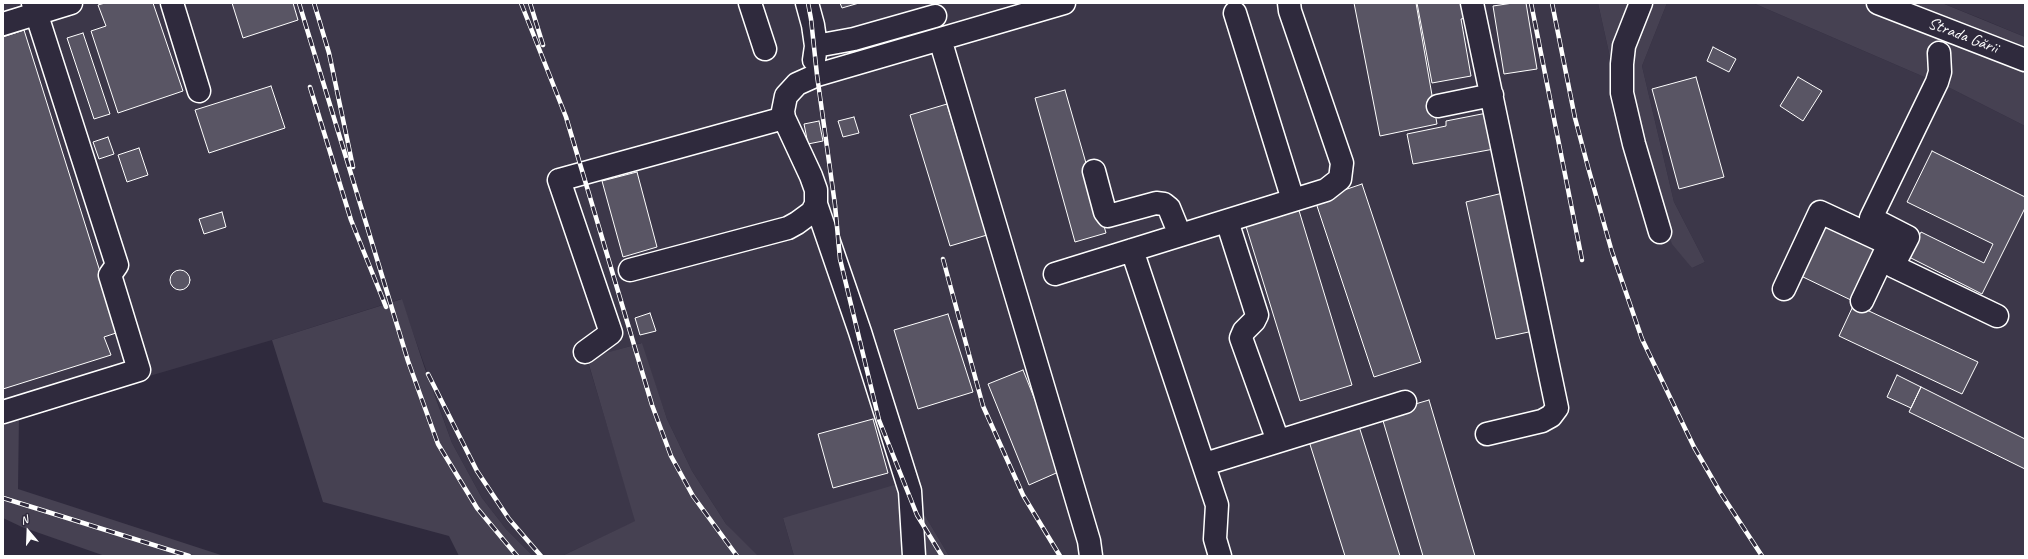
<!DOCTYPE html>
<meta charset="utf-8">
<style>
body{margin:0}
#map{position:relative;width:2028px;height:559px;overflow:hidden;background:#2f2a3d;font-family:Caveat,sans-serif}
canvas{display:block}
.frame{position:absolute;inset:0;border:4px solid #fff;pointer-events:none}
.north{position:absolute;left:8px;top:511px;width:40px;height:40px;-webkit-text-stroke:3px #2f2a3d;paint-order:stroke;rotate:341deg;font-size:11px;font-weight:700;line-height:16px;text-align:center;color:#fff}
.north::after{content:'';display:block;margin:auto;width:14px;height:18px;background:#fff;clip-path:polygon(50% 0,100% 100%,50% 72%,0 100%)}
</style>
<div id="map">
<canvas width="2028" height="559"></canvas>
<div class="frame"></div>
<div class="north">N</div>
</div>
<script>
const ctx = document.querySelector('canvas').getContext('2d');
ctx.lineJoin = 'round';
function fillPath(path, color) {
  ctx.fillStyle = color;
  ctx.fill(path, 'evenodd');
}
function shape(rows) {
  const path = new Path2D();
  for (const r of rows) {
    if (r.length === 3) {
      path.moveTo(r[0] + r[2], r[1]);
      path.arc(r[0], r[1], r[2], 0, 2 * Math.PI);
      continue;
    }
    path.moveTo(r[0], r[1]);
    for (let i = 2; i < r.length; i += 2) path.lineTo(r[i], r[i + 1]);
  }
  return path;
}
function strokePath(path, color, width, dash) {
  ctx.strokeStyle = color;
  ctx.lineWidth = width;
  ctx.lineCap = dash ? 'butt' : 'round';
  ctx.setLineDash(dash || []);
  ctx.stroke(path);
}
function drawText(font, color, halo, rows, align = 'center') {
  ctx.font = font + ' Caveat,sans-serif';
  ctx.lineWidth = 4;
  ctx.setLineDash([]);
  ctx.textBaseline = 'middle';
  ctx.strokeStyle = halo;
  ctx.fillStyle = color;
  for (const [text, x, y, turn = 0] of rows) {
    ctx.save();
    ctx.translate(x, y);
    ctx.rotate((+turn || 0) * Math.PI / 180);
    ctx.textAlign = isNaN(turn) ? turn : align;
    if (halo) ctx.strokeText(text, 0, 0);
    ctx.fillText(text, 0, 0);
    ctx.restore();
  }
}
fillPath(shape([
 [3,3,1598,3,1649,234,1667,230,1692,268,1705,262,1674,202,1642,66,1667,3,1753,3,1952,89,2025,126,2025,556,949,556,920,507,783,518,794,556,753,556,726,524,692,471,667,419,641,343,587,359,636,521,562,556,533,556,506,529,482,498,452,443,401,299,272,340,3,419],
 [1942,3,2025,3,2025,37,1982,19]
]), '#3c3749');
fillPath(shape([
 [1598,3,1667,3,1642,66,1674,202,1705,262,1692,268,1672,244,1667,230,1649,234],
 [1753,3,1942,3,2025,37,2025,126,1952,89],
 [402,299,424,366,452,443,482,498,506,529,533,556,459,556,449,536,323,502,272,340],
 [642,343,667,419,692,471,726,524,758,556,562,556,635,521,587,358],
 [19,415,18,489,224,556,105,556,22,527,3,518,3,419],
 [911,480,920,507,949,556,794,556,783,518]
]), '#464152');
const building = shape([
 [105,3,153,3,183,91,118,113,91,31,106,26,98,5,105,3],
 [232,3,293,3,298,20,243,38,232,3],
 [840,3,859,3,842,8,840,3],
 [1354,3,1416,3,1437,124,1380,136,1354,3],
 [1417,3,1468,3,1470,17,1461,19,1471,76,1432,83,1417,3],
 [1513,3,1526,3,1537,69,1504,74,1493,6,1513,3],
 [24,30,119,332,104,337,111,355,3,389,3,37,24,30],
 [83,33,110,114,94,119,67,38,83,33],
 [1713,47,1736,59,1729,72,1707,61,1713,47],
 [1696,77,1724,177,1679,189,1652,89,1696,77],
 [1798,77,1822,91,1803,121,1780,106,1798,77],
 [271,86,285,128,209,153,195,110,271,86],
 [1065,90,1106,233,1075,242,1035,98,1065,90],
 [947,104,987,235,950,246,910,115,947,104],
 [1487,113,1494,149,1413,164,1407,134,1446,126,1446,121,1487,113],
 [854,117,859,133,843,137,838,121,854,117],
 [819,121,823,141,808,144,804,124,819,121],
 [108,137,114,154,99,159,93,142,108,137],
 [139,148,148,175,127,182,118,155,139,148],
 [1932,151,2025,197,2025,208,1982,294,1909,257,1921,232,1984,263,1993,244,1907,202,1932,151],
 [637,172,657,247,623,257,602,181,637,172],
 [1362,184,1421,362,1374,377,1315,200,1362,184],
 [1507,192,1538,330,1496,339,1466,202,1507,192],
 [1297,204,1352,385,1300,401,1244,220,1297,204],
 [222,212,226,227,204,234,199,219,222,212],
 [1827,224,1880,250,1855,302,1801,276,1827,224],
 [180,280,10],
 [1854,304,1978,362,1962,394,1839,336,1854,304],
 [650,313,656,331,640,335,635,318,650,313],
 [948,314,973,392,918,409,894,330,948,314],
 [1023,370,1063,470,1029,485,988,384,1023,370],
 [1897,375,1921,387,1911,408,1887,397,1897,375],
 [1921,387,2025,439,2025,469,1909,412,1921,387],
 [1429,400,1475,556,1423,556,1381,414,1429,400],
 [873,419,888,473,833,488,818,434,873,419],
 [1358,423,1400,556,1345,556,1308,438,1358,423]
]);
fillPath(building, '#595564');
strokePath(building, '#fff', 1);
const minor = shape([
 [172,3,199,91],
 [750,3,765,49],
 [807,3,813,25,816,46,814,60],
 [1472,3,1557,408,1551,416,1542,421,1487,434],
 [1641,3,1624,46,1622,64,1622,93,1634,144,1660,232],
 [1235,13,1293,200],
 [3,24,71,3],
 [940,39,1089,541,1091,556],
 [816,46,854,39,935,16],
 [1939,53,1940,72,1937,82,1871,218,1908,237,1893,266,1997,316],
 [1438,106,1492,95],
 [1094,171,1105,212,1108,216,1156,203,1164,204,1169,208,1180,235],
 [816,204,860,332,910,491,914,556],
 [1227,221,1257,315,1254,321,1244,331,1241,338,1278,441],
 [1132,250,1217,505,1215,539,1220,556],
 [630,270,788,228,797,223,812,212,816,204,816,190,811,176,784,118,783,111,786,96,797,84,817,75,1064,3],
 [1055,274,1326,190,1340,179,1342,163,1290,11,1289,3],
 [1784,289,1820,212,1889,244,1862,301],
 [585,352,611,333,559,180,784,118],
 [3,412,139,370,110,275,117,265,33,3],
 [1205,464,1405,402]
]);
const major = shape([
 [1878,3,2025,60]
]);
strokePath(minor, '#fff', 25);
strokePath(major, '#fff', 25);
strokePath(minor, '#2f2a3d', 22);
strokePath(major, '#2f2a3d', 22);
const rail = shape([
 [299,3,408,361,438,444,477,508,517,556],
 [314,3,329,53,353,167],
 [521,3,566,117,652,405,671,456,693,496,737,556],
 [530,3,543,45],
 [808,3,811,19,817,75,835,205,840,259,879,420,917,515,942,556],
 [1531,3,1582,260],
 [1552,3,1575,118,1588,167,1612,252,1642,339,1694,447,1720,492,1762,556],
 [310,87,351,220,386,307],
 [943,259,983,406,1023,495,1060,556],
 [428,374,477,471,509,519,541,556],
 [3,498,189,556]
]);
strokePath(rail, '#fff', 4.5);
strokePath(rail, '#2f2a3d', 3, [9]);
drawText('17px', '#fff', '#2f2a3d', [
 ["Strada Gării",1963,36,21]
]);
</script>
